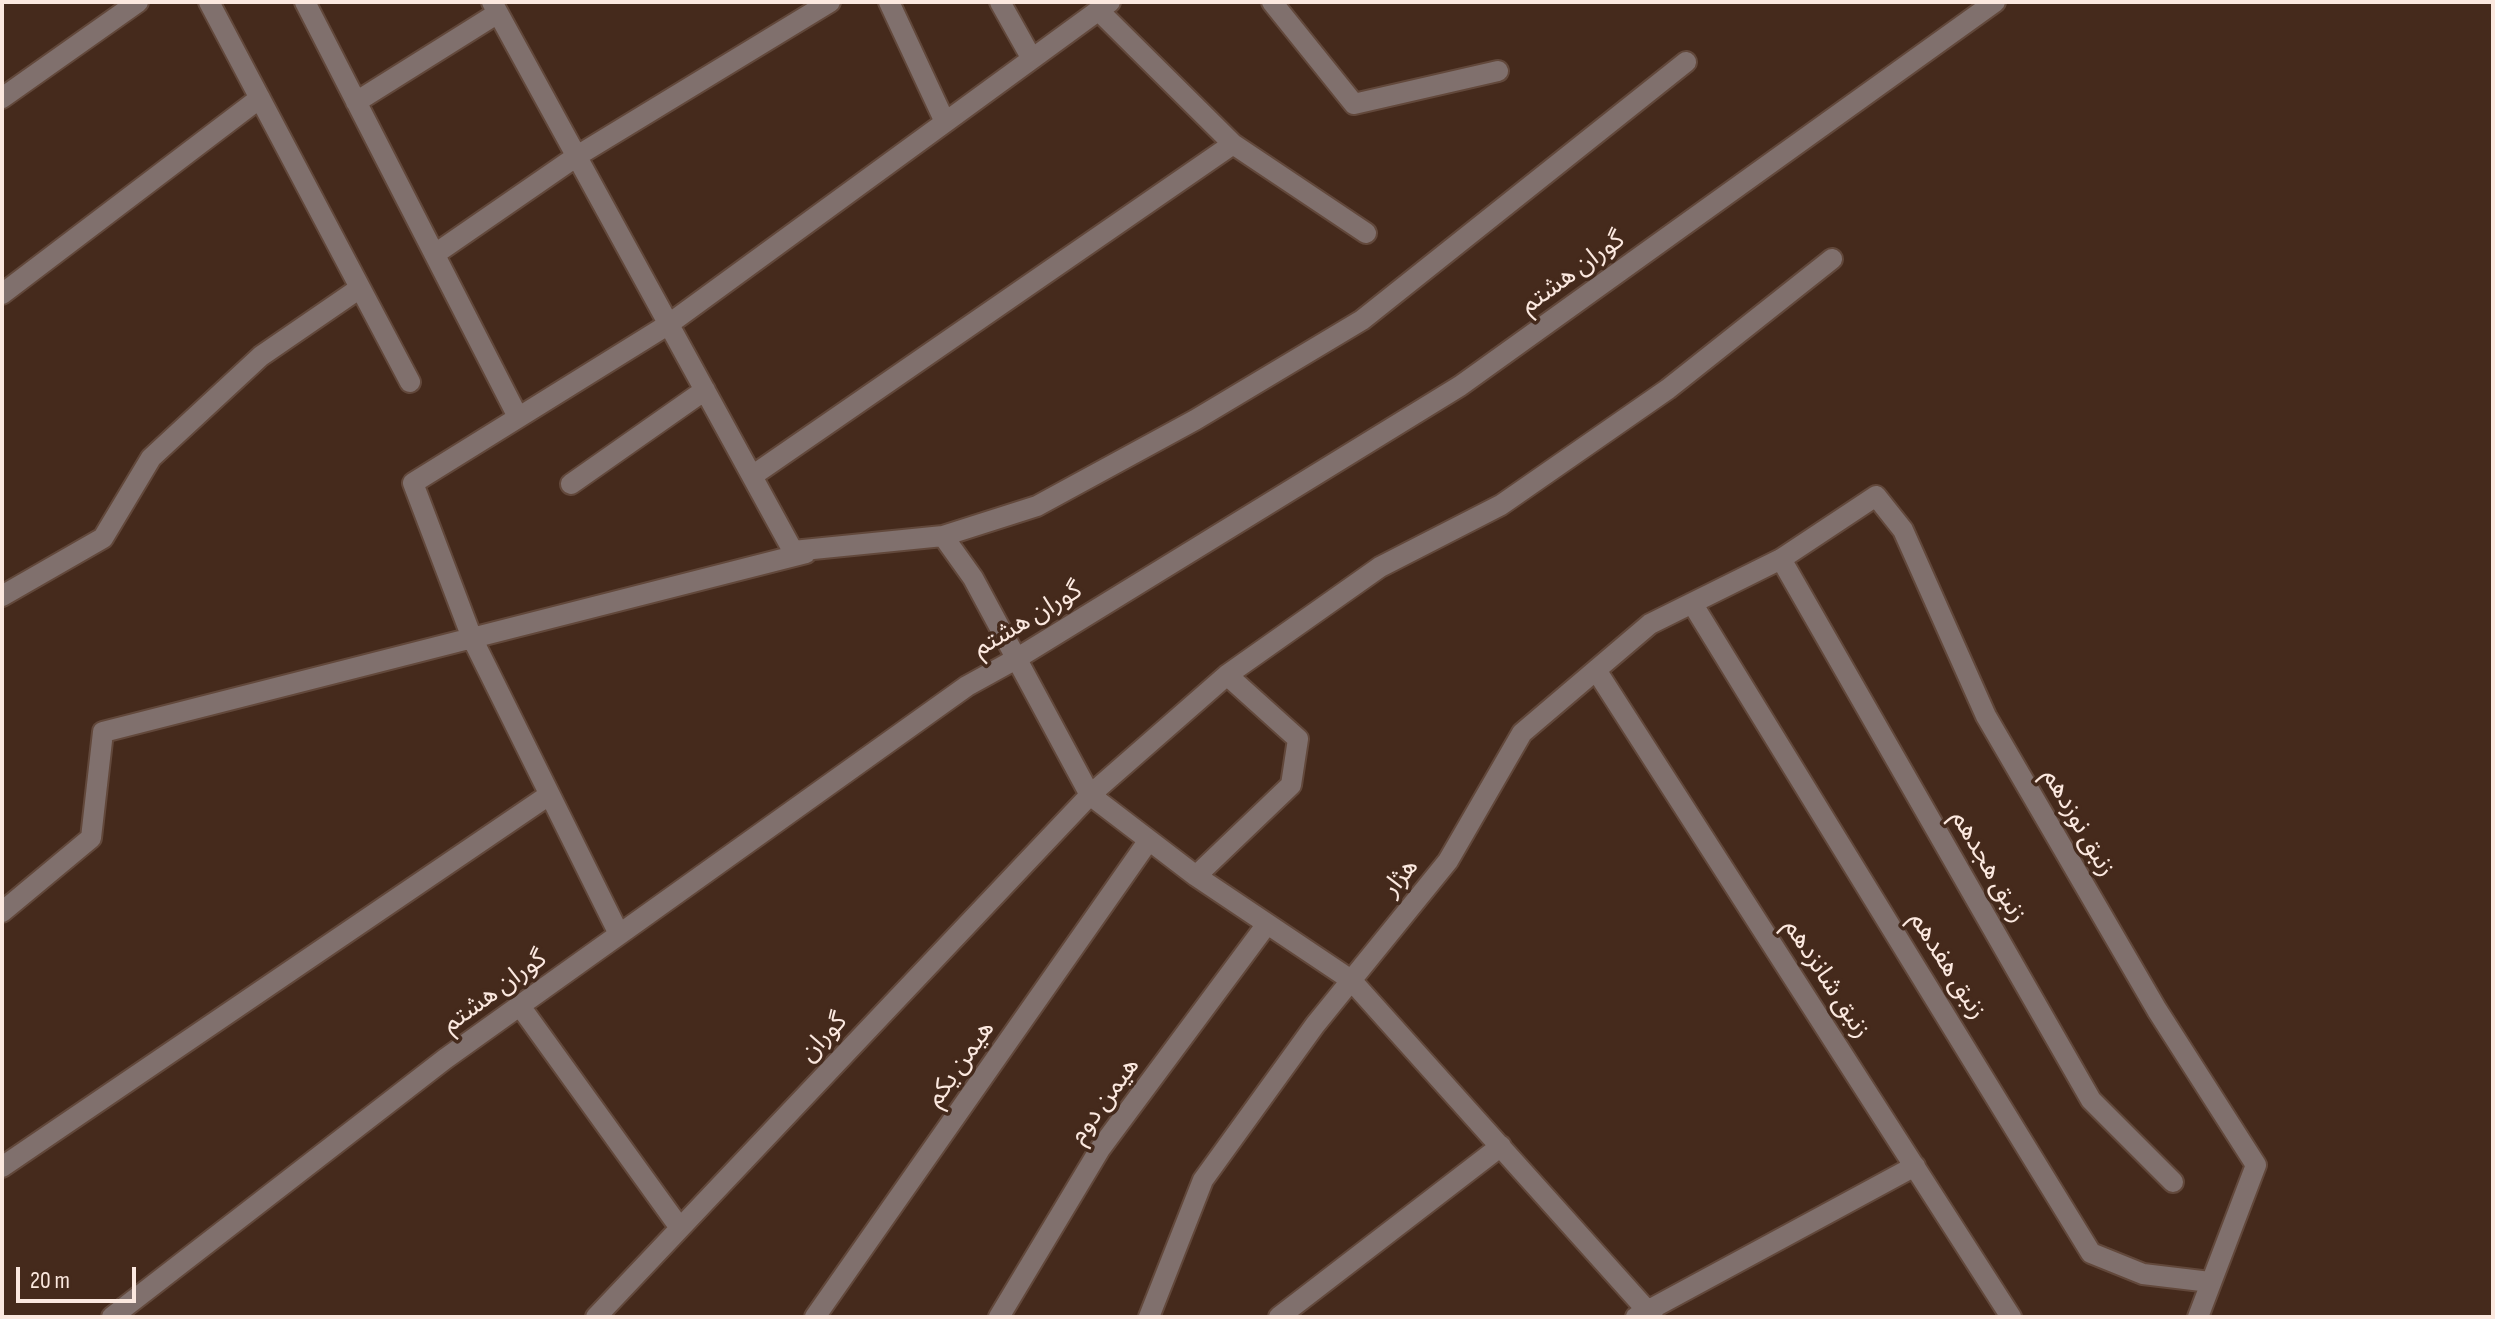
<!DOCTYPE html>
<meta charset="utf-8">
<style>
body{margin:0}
#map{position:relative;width:2495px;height:1319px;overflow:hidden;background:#452a1c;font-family:"Sofia Sans Condensed",sans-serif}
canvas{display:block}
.frame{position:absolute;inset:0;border:4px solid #fbe8df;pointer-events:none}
.scale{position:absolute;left:16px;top:1267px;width:120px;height:36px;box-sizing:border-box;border:4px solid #fbe8df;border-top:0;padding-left:10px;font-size:24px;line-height:28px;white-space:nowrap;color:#fbe8df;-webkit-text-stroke:6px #452a1c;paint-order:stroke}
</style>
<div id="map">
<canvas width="2495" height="1319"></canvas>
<div class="frame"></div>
<div class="scale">20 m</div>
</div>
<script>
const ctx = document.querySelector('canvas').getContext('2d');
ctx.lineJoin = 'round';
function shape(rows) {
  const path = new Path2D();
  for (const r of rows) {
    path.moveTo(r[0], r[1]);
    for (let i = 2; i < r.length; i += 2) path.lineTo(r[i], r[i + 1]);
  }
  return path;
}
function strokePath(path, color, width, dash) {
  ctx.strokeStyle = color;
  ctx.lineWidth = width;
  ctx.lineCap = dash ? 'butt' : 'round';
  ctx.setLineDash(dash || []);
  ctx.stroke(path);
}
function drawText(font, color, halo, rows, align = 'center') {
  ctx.font = font + ' "Sofia Sans Condensed","Noto Sans Arabic",sans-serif';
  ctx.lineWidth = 7;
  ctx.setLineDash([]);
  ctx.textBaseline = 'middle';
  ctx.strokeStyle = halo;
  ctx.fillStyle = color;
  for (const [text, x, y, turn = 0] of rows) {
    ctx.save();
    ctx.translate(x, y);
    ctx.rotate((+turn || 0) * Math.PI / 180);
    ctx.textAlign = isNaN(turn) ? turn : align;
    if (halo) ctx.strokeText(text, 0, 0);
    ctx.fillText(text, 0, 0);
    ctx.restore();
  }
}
const minor = shape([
 [209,2,410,382],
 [305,2,518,417],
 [492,2,793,551,943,536,1037,506,1195,420,1362,320,1686,62],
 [889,2,945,122],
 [1000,2,1032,59],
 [1272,2,1354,104,1498,71],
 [1098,10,1233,144,1366,233],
 [2,98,138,2],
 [356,102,498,13],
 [435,254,577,156,830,2],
 [2,294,260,98],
 [752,476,1233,144],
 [571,484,705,390],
 [943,536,973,578,1090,795,1196,876,1351,980,1653,1317],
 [1781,559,2091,1100,2173,1182],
 [2,596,103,538,151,458,261,356,360,288],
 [1692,603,2091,1253,2143,1274,2210,1282],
 [1596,670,2011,1317],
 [1196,876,1291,785,1298,739,1227,675],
 [2,912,91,838,103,732,806,553],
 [619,934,472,638,413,483,669,324,1110,2],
 [520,1006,680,1228],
 [2,1167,549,795],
 [112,1317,445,1059,967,686,1016,659,1460,386,1995,2],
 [596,1317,1090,795,1227,675,1380,567,1501,505,1668,389,1832,259],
 [815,1317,1149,840],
 [999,1317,1100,1149,1267,924],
 [1149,1317,1203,1180,1315,1025,1448,861,1522,733,1650,624,1781,559,1876,496,1903,530,1986,716,2157,1010,2256,1165,2198,1317],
 [1279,1317,1501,1146],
 [1636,1317,1915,1166]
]);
strokePath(minor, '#62483b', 24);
strokePath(minor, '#80706d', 20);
drawText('26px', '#fbe8df', '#452a1c', [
 ["گوران هشتم",1573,273,-36],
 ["گوران هشتم",1028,620,-31],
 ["زنبق نوزدهم",2078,823,60],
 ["زنبق هجدهم",1988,867,60],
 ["هژار",1401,878,-51],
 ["زنبق هفدهم",1947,966,58],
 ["زنبق شانزدهم",1826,979,57],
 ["گوران هشتم",495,992,-36],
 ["گوران",824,1038,-47],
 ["هیمن یکم",961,1064,-55],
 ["هیمن دوم",1105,1101,-54]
]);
</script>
